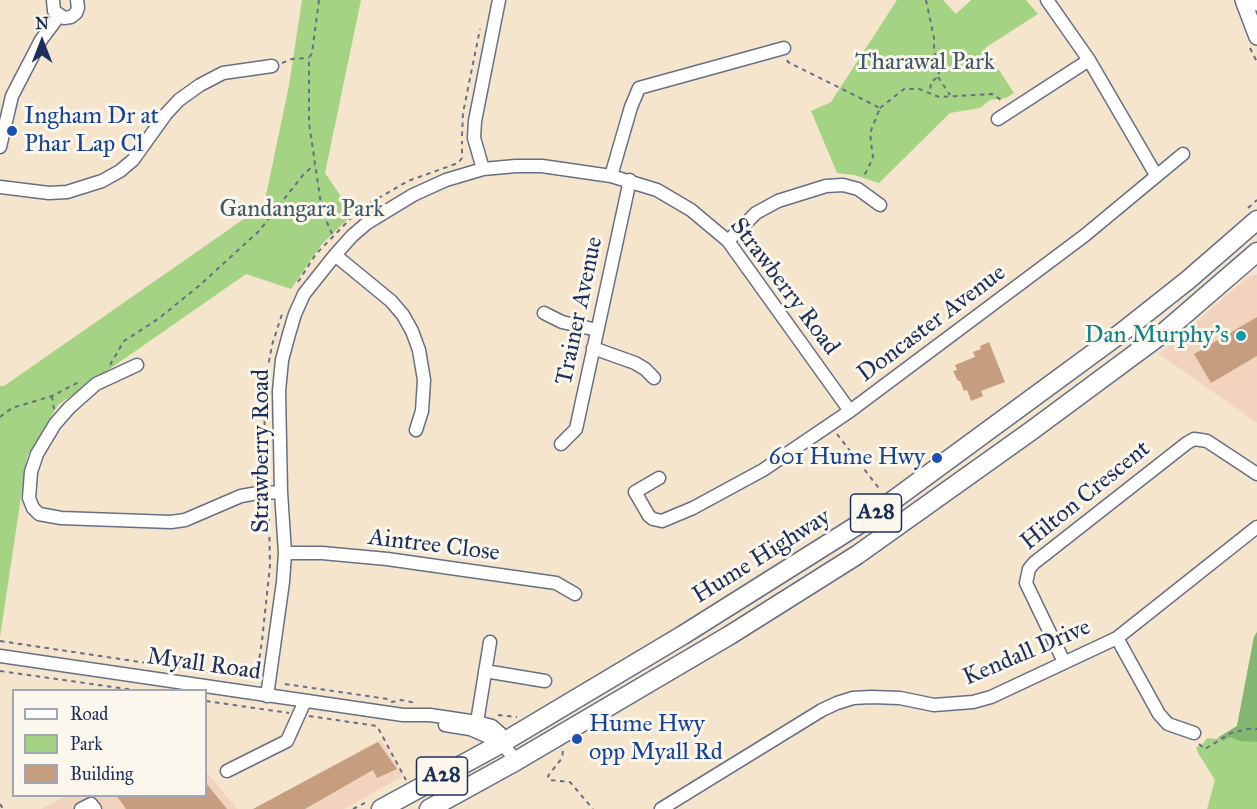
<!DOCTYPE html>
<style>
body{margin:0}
#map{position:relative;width:1257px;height:809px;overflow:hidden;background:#f5e5cd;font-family:"IM FELL Great Primer",serif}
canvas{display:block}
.legend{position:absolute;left:12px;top:689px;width:195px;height:108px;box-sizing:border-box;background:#fbf7ec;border:2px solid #a1a7b3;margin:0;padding:8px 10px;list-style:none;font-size:18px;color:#1b2f5e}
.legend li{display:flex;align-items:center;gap:12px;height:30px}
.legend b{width:30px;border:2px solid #a1a7b3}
.north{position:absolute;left:12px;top:12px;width:60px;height:60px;-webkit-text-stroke:4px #fbf7ec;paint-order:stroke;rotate:0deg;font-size:16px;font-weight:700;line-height:24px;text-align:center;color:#1b2f5e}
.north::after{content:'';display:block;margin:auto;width:21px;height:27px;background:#1b2f5e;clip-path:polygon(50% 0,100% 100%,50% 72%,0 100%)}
</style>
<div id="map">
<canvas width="1257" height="809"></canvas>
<ul class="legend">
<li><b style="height:8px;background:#fff"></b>Road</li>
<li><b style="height:16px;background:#a4d483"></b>Park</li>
<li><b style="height:16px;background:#c69d7f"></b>Building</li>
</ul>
<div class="north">N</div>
</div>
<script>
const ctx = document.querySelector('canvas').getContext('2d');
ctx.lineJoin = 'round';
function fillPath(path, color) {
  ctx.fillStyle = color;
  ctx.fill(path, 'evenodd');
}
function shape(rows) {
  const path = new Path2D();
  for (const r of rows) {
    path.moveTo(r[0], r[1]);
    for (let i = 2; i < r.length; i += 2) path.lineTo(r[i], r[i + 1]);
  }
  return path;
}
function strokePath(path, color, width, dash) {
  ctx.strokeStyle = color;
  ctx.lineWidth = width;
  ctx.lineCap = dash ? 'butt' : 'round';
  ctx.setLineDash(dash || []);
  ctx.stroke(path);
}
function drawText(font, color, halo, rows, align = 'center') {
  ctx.font = font + ' "IM FELL Great Primer",serif';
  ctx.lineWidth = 6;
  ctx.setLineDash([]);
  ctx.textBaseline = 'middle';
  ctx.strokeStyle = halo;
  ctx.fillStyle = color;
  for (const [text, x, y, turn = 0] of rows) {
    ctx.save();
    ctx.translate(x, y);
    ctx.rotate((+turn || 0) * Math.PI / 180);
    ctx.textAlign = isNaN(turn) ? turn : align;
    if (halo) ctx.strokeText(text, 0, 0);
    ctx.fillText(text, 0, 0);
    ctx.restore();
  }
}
fillPath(shape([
 [1257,274,1257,423,1159,354,1248,277],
 [381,739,403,776,344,809,253,809],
 [206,771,237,809,41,809,66,796,206,796]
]), '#f2d4be');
fillPath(shape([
 [302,0,361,0,325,173,353,214,322,244,291,289,246,274,58,405,27,457,0,637,0,386,4,386,264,205,289,85],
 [897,0,943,0,956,14,971,0,1026,0,1038,14,985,48,1014,93,1006,98,990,100,980,108,950,113,879,183,854,175,837,173,811,111,831,102],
 [1257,632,1257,809,1207,809,1215,780,1198,753,1196,747,1202,745,1207,738,1216,739,1237,726,1254,637]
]), '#a4d483');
fillPath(shape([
 [1257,632,1257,742,1241,741,1230,737,1223,741,1219,737,1237,726,1254,637]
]), '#83b671');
fillPath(shape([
 [1257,317,1257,356,1211,383,1194,354],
 [989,342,1005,382,981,391,983,396,971,401,967,390,964,391,960,381,958,381,953,371,957,370,955,365,975,357,973,352,981,349,980,346],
 [378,742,397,769,377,778,373,770,305,809,253,809],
 [206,783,227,809,126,809,116,795,206,795]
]), '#c69d7f');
const minor = shape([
 [53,0,54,11,64,18,71,17,76,13,78,8,77,0],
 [1047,0,1089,60,1156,175],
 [998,119,1089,60],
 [0,147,12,96,41,40,59,16],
 [483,169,474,138,475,121,499,0],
 [611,176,631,107,639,88,784,48],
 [0,187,49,193,67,192,102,181,120,171,133,160,166,114,179,100,200,85,223,73,272,66],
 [728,241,756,213,778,201,826,186,843,185,858,189,880,205],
 [335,255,391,301,403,315,412,331,419,350,424,380,422,411,416,430],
 [544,313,562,322,597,330],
 [593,348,635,363,645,369,654,378],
 [137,365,96,384,69,408,55,424,37,454,31,472,29,498,33,508,39,514,61,518,171,522,185,520,241,496,258,493,281,492],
 [561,444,576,429,630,180],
 [659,478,635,492,649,516,653,519,662,521,693,508,763,470,850,411,1084,236,1183,154],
 [285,553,322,553,387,559,556,583,575,594],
 [1117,638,1159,714,1168,724,1194,733],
 [0,656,403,715,430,715,477,722,492,726,500,733,502,743,516,761],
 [1064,662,1026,583,1029,569,1034,563,1187,443,1194,439,1207,441,1257,474],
 [485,671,545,681],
 [267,696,283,582,285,553,281,492,279,391,282,360,289,334,295,314,304,294,335,255,352,236,367,223,413,195,446,180,483,169,516,166,542,166,611,176,657,190,691,210,728,241,850,411],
 [477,722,490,642],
 [445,725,470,729,502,743],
 [227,771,287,741,305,701],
 [81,809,91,804,95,809],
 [661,809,822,710,837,703,853,698,871,697,900,698,934,705,973,702,991,697,1117,638,1257,527]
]);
const major = shape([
 [1243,0,1257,37],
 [1256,0,1257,3]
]);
const highway = shape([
 [381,809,502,743,683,635,869,518,1121,333,1188,280,1257,220],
 [429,809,516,761,730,635,857,555,1031,431,1162,334,1257,252]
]);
strokePath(minor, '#676f85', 15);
strokePath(major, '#676f85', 18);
strokePath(highway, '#676f85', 21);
strokePath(shape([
 [319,0,312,53,309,58,309,123,322,211,333,236],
 [926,0,934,38,934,52,940,66,938,77,931,82,930,94],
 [1250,48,1257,62],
 [787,60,788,62,880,108,870,133,873,158,863,178],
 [282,63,292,59,309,58],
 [938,77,950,95],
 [880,108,904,89,919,89,939,97,992,94,1004,102],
 [462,136,463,113,480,29],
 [1248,208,1257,200],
 [298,282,316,254,354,215,370,203,408,181,458,163,462,158,462,141],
 [110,365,124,341,158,319,200,285,259,231,303,175,314,165],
 [52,396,54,409],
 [0,417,12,408,52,396,79,382],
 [837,434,881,491],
 [267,479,264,410,267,372,272,345,283,311],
 [0,641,254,679,257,674,262,641,270,565,269,516,267,505,265,504],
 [0,671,134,690],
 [285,684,388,699,392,702,401,700,416,703],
 [206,701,289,713],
 [498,715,517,717],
 [309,716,377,726,406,780],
 [1199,744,1205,749,1231,733,1248,729,1257,729],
 [563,751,562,758,548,776,549,780,570,782,593,809],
 [0,804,3,809],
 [353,809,369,801]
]), '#676f85', 2, [4.5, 4.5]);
strokePath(minor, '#fff', 12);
strokePath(major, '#fff', 15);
strokePath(highway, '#fff', 18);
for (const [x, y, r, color] of [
 [12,131,6,"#1a4fb4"],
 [1241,336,6,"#0f9aa8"],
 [937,458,6,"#1a4fb4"],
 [577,739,6,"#1a4fb4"]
]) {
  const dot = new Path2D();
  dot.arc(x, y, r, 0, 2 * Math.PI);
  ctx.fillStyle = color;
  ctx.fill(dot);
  strokePath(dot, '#fbf7ec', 2);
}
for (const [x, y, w] of [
 [876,513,51],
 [442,776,51]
]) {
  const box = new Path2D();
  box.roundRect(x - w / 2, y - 19, w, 38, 4.5);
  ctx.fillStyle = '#fbf7ec';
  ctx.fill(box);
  strokePath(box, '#1b2f5e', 1.5);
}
drawText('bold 22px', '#1b2f5e', null, [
 ["A28",876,513],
 ["A28",442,776]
]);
drawText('24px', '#3d5867', '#fbf7ec', [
 ["Tharawal Park",925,63],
 ["Gandangara Park",302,210]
]);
drawText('24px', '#164399', '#fbf7ec', [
 ["Ingham Dr at",24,117],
 ["Phar Lap Cl",24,145],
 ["601 Hume Hwy",925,458,"right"],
 ["Hume Hwy",589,725],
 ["opp Myall Rd",589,753]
], 'left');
drawText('24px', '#1b2f5e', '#fbf7ec', [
 ["Strawberry Road",784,287,53],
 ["Trainer Avenue",580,311,-78],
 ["Doncaster Avenue",932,324,-37],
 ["Strawberry Road",262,451,-90],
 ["Hilton Crescent",1086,496,-39],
 ["Aintree Close",434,546,7],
 ["Hume Highway",762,557,-32],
 ["Kendall Drive",1027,653,-23],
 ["Myall Road",204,665,8]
]);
drawText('24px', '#0d838f', '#fbf7ec', [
 ["Dan Murphy's",1229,336]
], 'right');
</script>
